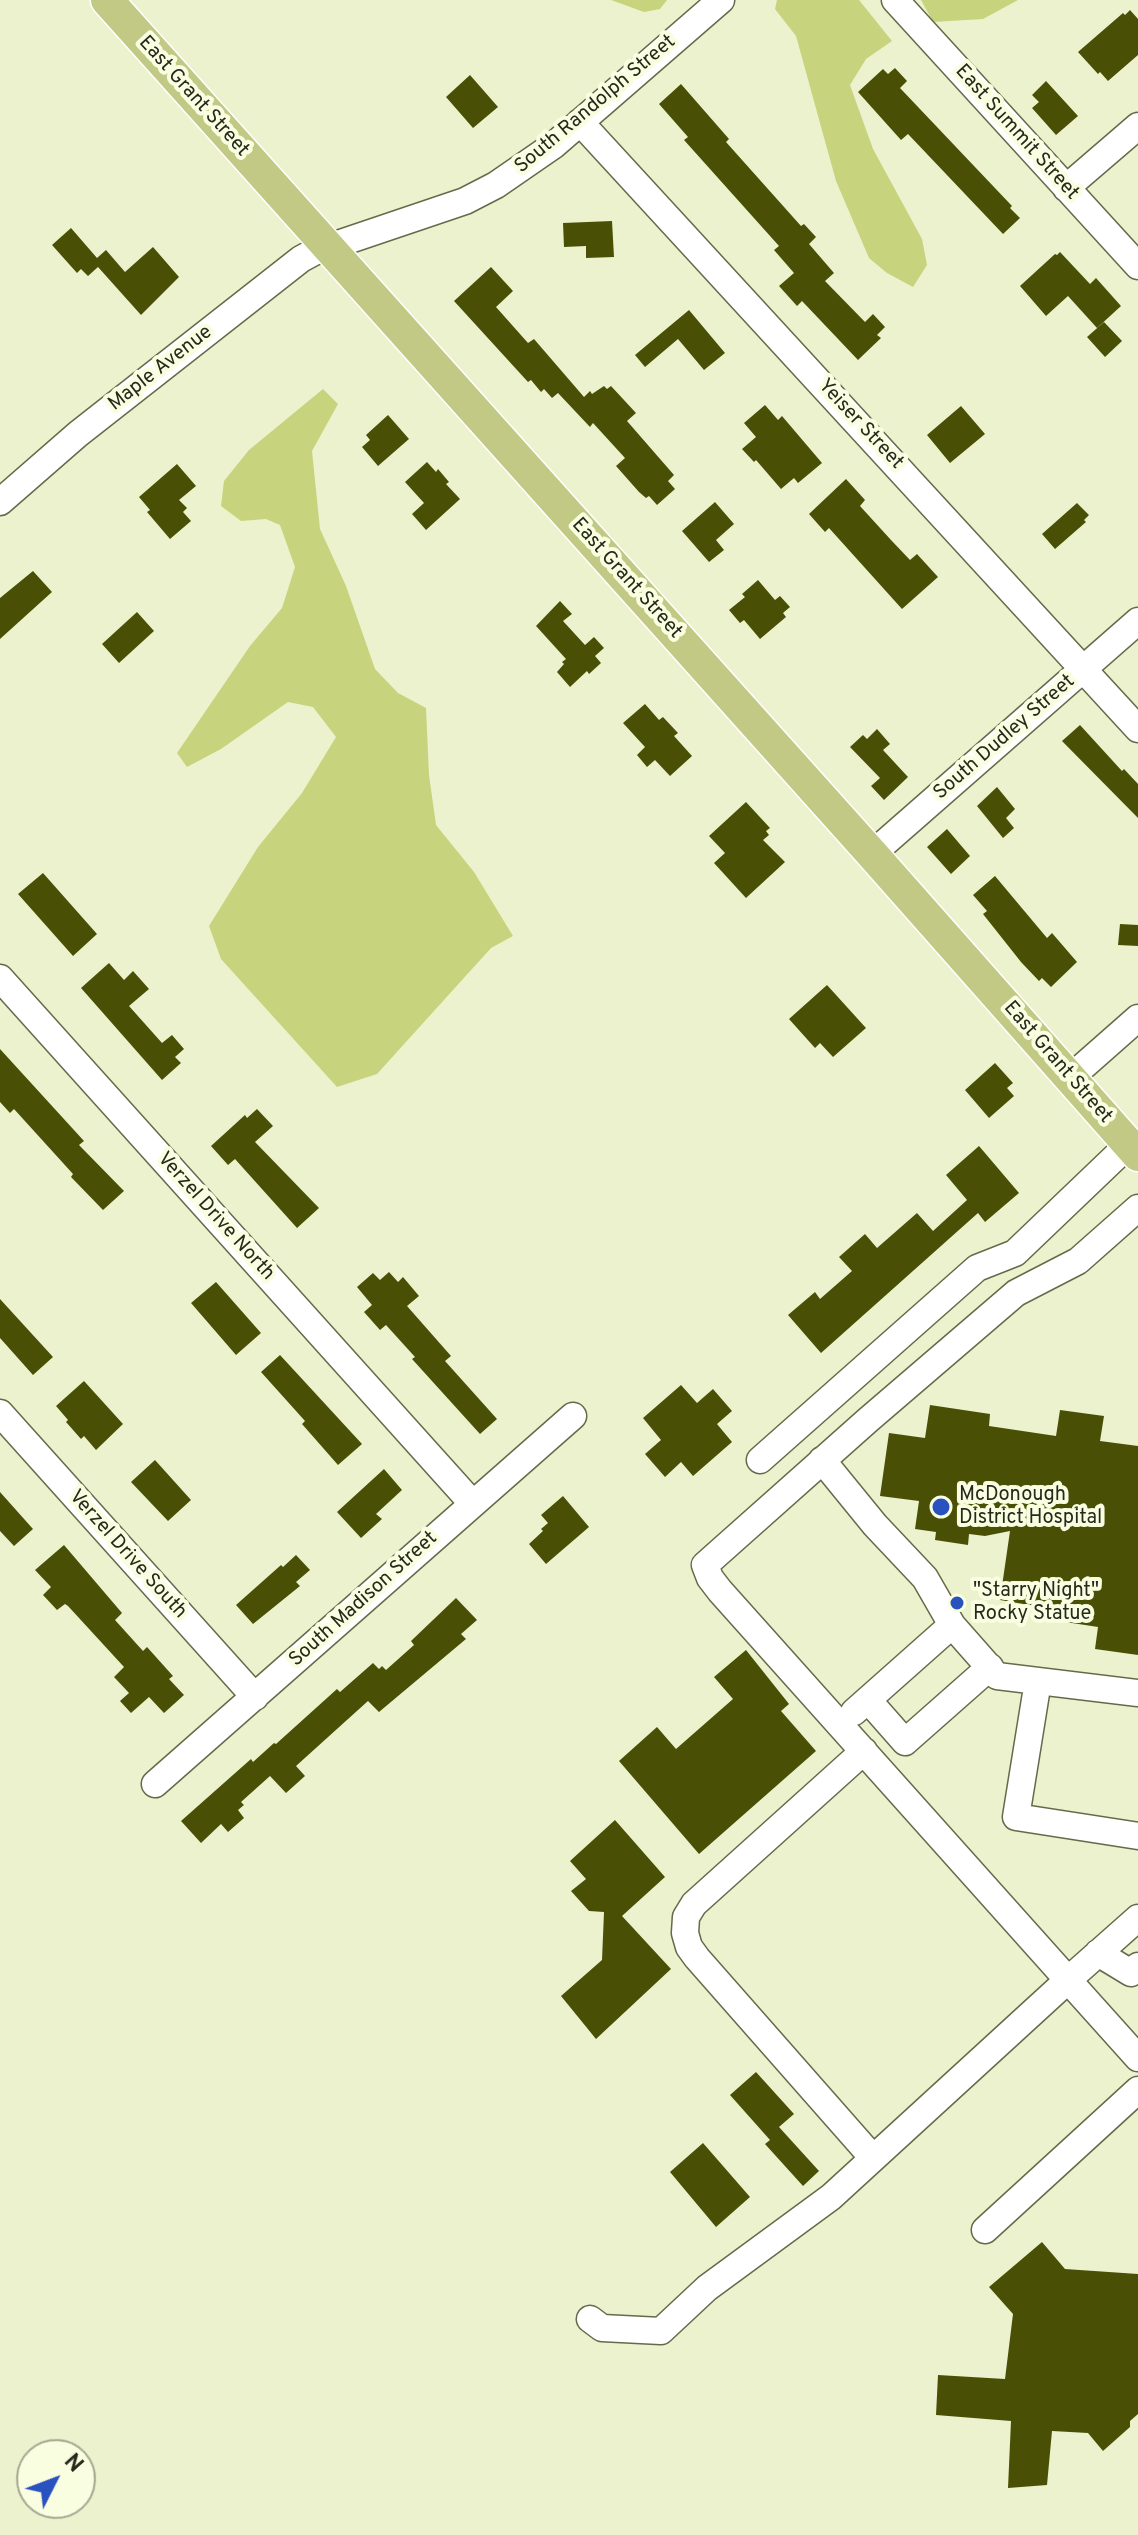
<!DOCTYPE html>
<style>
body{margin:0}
#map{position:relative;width:1138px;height:2535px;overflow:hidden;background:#ecf2cd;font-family:Overpass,sans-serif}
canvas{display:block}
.north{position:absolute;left:16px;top:2439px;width:80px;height:80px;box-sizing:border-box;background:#f9fee1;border:2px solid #a5a992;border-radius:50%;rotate:48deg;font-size:22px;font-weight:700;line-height:32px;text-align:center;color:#27291c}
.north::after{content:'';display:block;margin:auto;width:28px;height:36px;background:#2a51c0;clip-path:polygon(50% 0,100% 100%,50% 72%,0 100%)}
</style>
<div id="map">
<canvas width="1138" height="2535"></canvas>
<div class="north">N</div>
</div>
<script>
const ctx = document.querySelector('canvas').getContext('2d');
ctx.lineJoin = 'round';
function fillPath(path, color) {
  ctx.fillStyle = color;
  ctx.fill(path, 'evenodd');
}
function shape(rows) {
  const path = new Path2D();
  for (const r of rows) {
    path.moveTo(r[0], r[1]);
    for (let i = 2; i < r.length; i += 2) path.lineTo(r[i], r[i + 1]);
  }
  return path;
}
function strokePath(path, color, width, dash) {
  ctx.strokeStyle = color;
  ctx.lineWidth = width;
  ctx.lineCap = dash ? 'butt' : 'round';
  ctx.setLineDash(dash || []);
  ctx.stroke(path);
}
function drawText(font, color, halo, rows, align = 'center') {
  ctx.font = font + ' Overpass,sans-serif';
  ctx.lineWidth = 8;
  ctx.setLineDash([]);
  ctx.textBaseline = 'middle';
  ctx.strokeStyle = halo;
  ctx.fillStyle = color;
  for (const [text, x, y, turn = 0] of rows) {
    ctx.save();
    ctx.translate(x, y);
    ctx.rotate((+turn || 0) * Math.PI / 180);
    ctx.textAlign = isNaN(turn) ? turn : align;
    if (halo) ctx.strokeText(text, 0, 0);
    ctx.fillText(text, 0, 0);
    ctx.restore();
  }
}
fillPath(shape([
 [611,0,667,0,660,9,644,12],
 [777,0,859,0,892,41,866,59,850,85,873,149,922,239,927,265,913,287,887,273,869,258,836,181,796,36,775,9],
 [921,0,1018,0,983,19,933,22],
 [323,389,338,404,312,451,320,529,346,586,375,669,398,693,426,708,429,775,436,825,474,872,513,936,491,948,377,1074,337,1087,221,959,209,926,258,847,302,793,336,737,313,707,288,702,221,749,187,767,177,753,250,646,282,608,295,567,280,525,266,519,241,521,221,506,224,481,249,450]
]), '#c8d37d');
fillPath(shape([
 [1130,10,1138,19,1138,55,1108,81,1100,72,1098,74,1078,52,1123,13,1125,15],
 [895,68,907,81,900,88,1012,206,1010,208,1020,218,1003,234,908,134,901,140,858,92,883,69,888,74],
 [470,75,498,107,473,128,446,97],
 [1046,81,1078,116,1056,135,1032,108,1039,102,1032,95],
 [681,84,729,139,726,142,801,226,804,224,816,237,809,244,834,273,825,281,865,322,873,314,885,327,877,335,881,338,858,360,802,301,797,306,779,286,794,273,774,250,779,246,684,140,688,137,659,104],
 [612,221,614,257,586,258,586,246,564,247,563,223],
 [71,228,97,258,106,250,125,272,153,247,179,277,141,315,98,267,88,276,81,269,77,273,52,245],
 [1060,252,1090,284,1096,278,1121,306,1097,328,1068,296,1046,316,1020,286,1055,254,1057,255],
 [491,267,513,291,496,307,528,343,534,339,584,397,590,391,592,394,604,386,607,389,611,386,636,413,627,421,674,475,668,481,675,489,657,505,649,496,646,498,639,492,616,466,625,458,593,423,590,427,558,393,552,398,544,389,541,392,531,380,528,382,454,301],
 [689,310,725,353,704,370,678,339,645,367,635,355],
 [1104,322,1122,341,1105,357,1087,337],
 [765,405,778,420,782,416,822,463,798,483,794,478,781,489,756,460,754,462,742,449,756,437,744,423],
 [961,406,985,434,950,463,927,435],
 [388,415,409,439,378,466,362,447,370,440,366,435],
 [427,462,436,472,438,469,449,482,446,484,460,499,426,530,412,514,424,503,405,482],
 [177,464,196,486,179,500,187,508,183,512,191,521,170,539,147,512,150,510,139,497],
 [846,479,865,500,860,506,891,540,910,560,917,554,938,577,902,609,829,528,825,532,809,514],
 [715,502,734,524,716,540,724,550,709,562,682,531],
 [1077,503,1089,515,1084,520,1086,522,1055,549,1042,534],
 [33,571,52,592,0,639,0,598],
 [758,580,775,600,780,596,790,607,783,613,786,617,760,639,744,620,740,623,729,610,745,597,742,594],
 [560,601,572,614,563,621,585,645,594,637,604,648,595,656,601,663,589,674,587,671,570,687,557,672,564,664,562,662,566,659,536,626],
 [137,612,154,631,119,663,102,644],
 [645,704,659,720,663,717,678,733,674,736,692,756,670,776,655,760,647,767,637,755,645,747,623,723],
 [1080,725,1122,771,1124,769,1138,784,1138,818,1062,741],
 [877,729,890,744,883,750,908,777,884,800,871,786,880,778,850,747,863,735,867,739],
 [997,787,1015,809,1006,818,1014,828,1003,838,977,806],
 [746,802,770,828,766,831,769,835,763,840,785,862,746,898,714,863,725,853,709,836],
 [947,829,970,856,951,874,927,847],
 [43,873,97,934,73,956,18,894],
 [995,876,1047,938,1052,933,1077,962,1051,987,1042,978,1039,981,1021,962,983,914,987,911,973,895],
 [1120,924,1138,925,1138,946,1118,945],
 [109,963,124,980,133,971,149,989,129,1006,162,1043,172,1035,184,1049,175,1057,181,1063,162,1080,81,988],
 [827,985,866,1028,833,1057,820,1043,815,1048,789,1019],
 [0,1049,84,1141,79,1145,124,1191,103,1210,71,1177,73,1174,14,1109,10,1113,0,1102],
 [995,1063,1013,1083,1007,1088,1014,1096,989,1118,965,1090],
 [257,1109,273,1126,255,1142,319,1208,297,1228,235,1159,228,1165,211,1146,245,1115,247,1118],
 [979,1146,1019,1193,985,1222,978,1213,821,1353,788,1315,815,1292,820,1299,852,1271,839,1257,865,1234,877,1248,917,1213,933,1231,967,1200,946,1175],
 [389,1272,398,1282,403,1277,419,1296,407,1306,451,1356,445,1361,497,1419,480,1434,412,1359,415,1357,386,1325,380,1330,364,1312,372,1305,357,1287,373,1273,380,1280],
 [216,1282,261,1333,236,1355,191,1303],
 [0,1299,53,1357,33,1375,0,1338],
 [280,1355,362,1444,338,1465,302,1424,305,1421,261,1372],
 [84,1381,123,1424,96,1450,84,1436,81,1439,66,1422,68,1420,56,1406],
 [681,1385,697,1403,713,1389,732,1411,717,1424,732,1442,693,1476,681,1462,665,1477,645,1454,661,1440,643,1418],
 [930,1405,990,1414,989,1426,1056,1436,1060,1410,1104,1416,1100,1441,1138,1446,1138,1655,1095,1649,1098,1627,1033,1617,1035,1606,1000,1600,1010,1531,985,1536,969,1534,968,1545,935,1540,936,1532,915,1529,919,1501,880,1496,889,1433,925,1438],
 [155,1460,191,1500,168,1521,131,1482],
 [384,1469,402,1490,376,1514,382,1519,361,1538,337,1512],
 [0,1492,33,1529,14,1546,0,1531],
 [563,1496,589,1527,546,1564,529,1544,543,1531,541,1529,548,1523,541,1515],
 [64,1545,122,1613,115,1620,143,1651,147,1647,173,1676,169,1679,184,1695,164,1713,149,1697,131,1713,120,1701,129,1693,114,1677,124,1667,68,1606,65,1604,57,1610,43,1595,51,1587,35,1570],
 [296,1555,310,1570,296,1582,300,1586,253,1624,236,1605,281,1565,283,1567],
 [456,1598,477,1620,461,1634,466,1639,379,1712,368,1701,296,1766,305,1776,286,1793,270,1776,241,1802,244,1805,238,1810,244,1818,228,1832,221,1824,201,1843,181,1821,251,1759,253,1762,274,1743,276,1744,337,1689,340,1692,373,1663,379,1669,382,1666,386,1670,414,1645,411,1641],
 [746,1650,789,1704,781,1711,816,1751,699,1854,619,1761,657,1727,676,1749,733,1699,714,1677],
 [615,1820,665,1877,622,1916,671,1969,596,2039,561,1996,602,1960,604,1912,589,1911,571,1891,586,1879,570,1861],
 [756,2072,794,2114,779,2127,819,2171,803,2186,765,2144,770,2140,730,2095],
 [703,2143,750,2197,716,2227,670,2172],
 [1042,2242,1065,2269,1138,2274,1138,2414,1130,2421,1130,2427,1103,2451,1088,2433,1052,2431,1047,2485,1008,2488,1011,2421,936,2415,938,2375,1005,2379,1013,2314,989,2287]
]), '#495006');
const minor = shape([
 [895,0,1138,266],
 [580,122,1138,729],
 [1066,188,1138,126],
 [0,502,78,434,301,259,314,252,465,201,496,185,554,145,721,0],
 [872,854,1138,621],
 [0,978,473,1504],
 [1071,1077,1138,1018],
 [1138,1208,1078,1261,1016,1293,868,1420,705,1565,710,1578,720,1591,1068,1980,1138,1918],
 [0,1413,255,1697],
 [760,1460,977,1268,1015,1253,1129,1144],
 [822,1460,875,1525,925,1578,952,1625,997,1676,1138,1693],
 [1038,1681,1016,1817,1138,1836],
 [868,1700,905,1742,990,1667],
 [854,1712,952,1625],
 [864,1751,694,1904,686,1917,685,1933,689,1947,697,1958,873,2158],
 [155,1784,573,1416],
 [1098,1953,1131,1973,1138,1966],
 [985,2230,1138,2090],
 [590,2319,602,2328,661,2331,707,2288,831,2197,1068,1980,1138,2058]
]);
const major = shape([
 [107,0,872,854,1138,1155]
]);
strokePath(minor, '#656a4a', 29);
strokePath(major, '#fff', 35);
strokePath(minor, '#fff', 26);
strokePath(major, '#c2c985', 32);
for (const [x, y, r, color] of [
 [941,1507,10,"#2a51c0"],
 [957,1603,8,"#2a51c0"]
]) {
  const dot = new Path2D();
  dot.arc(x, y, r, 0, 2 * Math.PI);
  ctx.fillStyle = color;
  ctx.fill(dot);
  strokePath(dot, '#f9fee1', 3);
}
drawText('20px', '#27291c', '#f9fee1', [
 ["East Grant Street",193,97,48],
 ["South Randolph Street",596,105,-40],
 ["East Summit Street",1016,133,48],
 ["Maple Avenue",161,369,-38],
 ["Yeiser Street",860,425,47],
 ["East Grant Street",626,579,48],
 ["South Dudley Street",1005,738,-41],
 ["East Grant Street",1057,1063,49],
 ["Verzel Drive North",215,1217,48],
 ["Verzel Drive South",127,1555,48],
 ["South Madison Street",364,1600,-42]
]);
drawText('20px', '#27291c', '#f9fee1', [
 ["McDonough",959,1496],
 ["District Hospital",959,1519],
 ["\"Starry Night\"",973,1592],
 ["Rocky Statue",973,1615]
], 'left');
</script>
